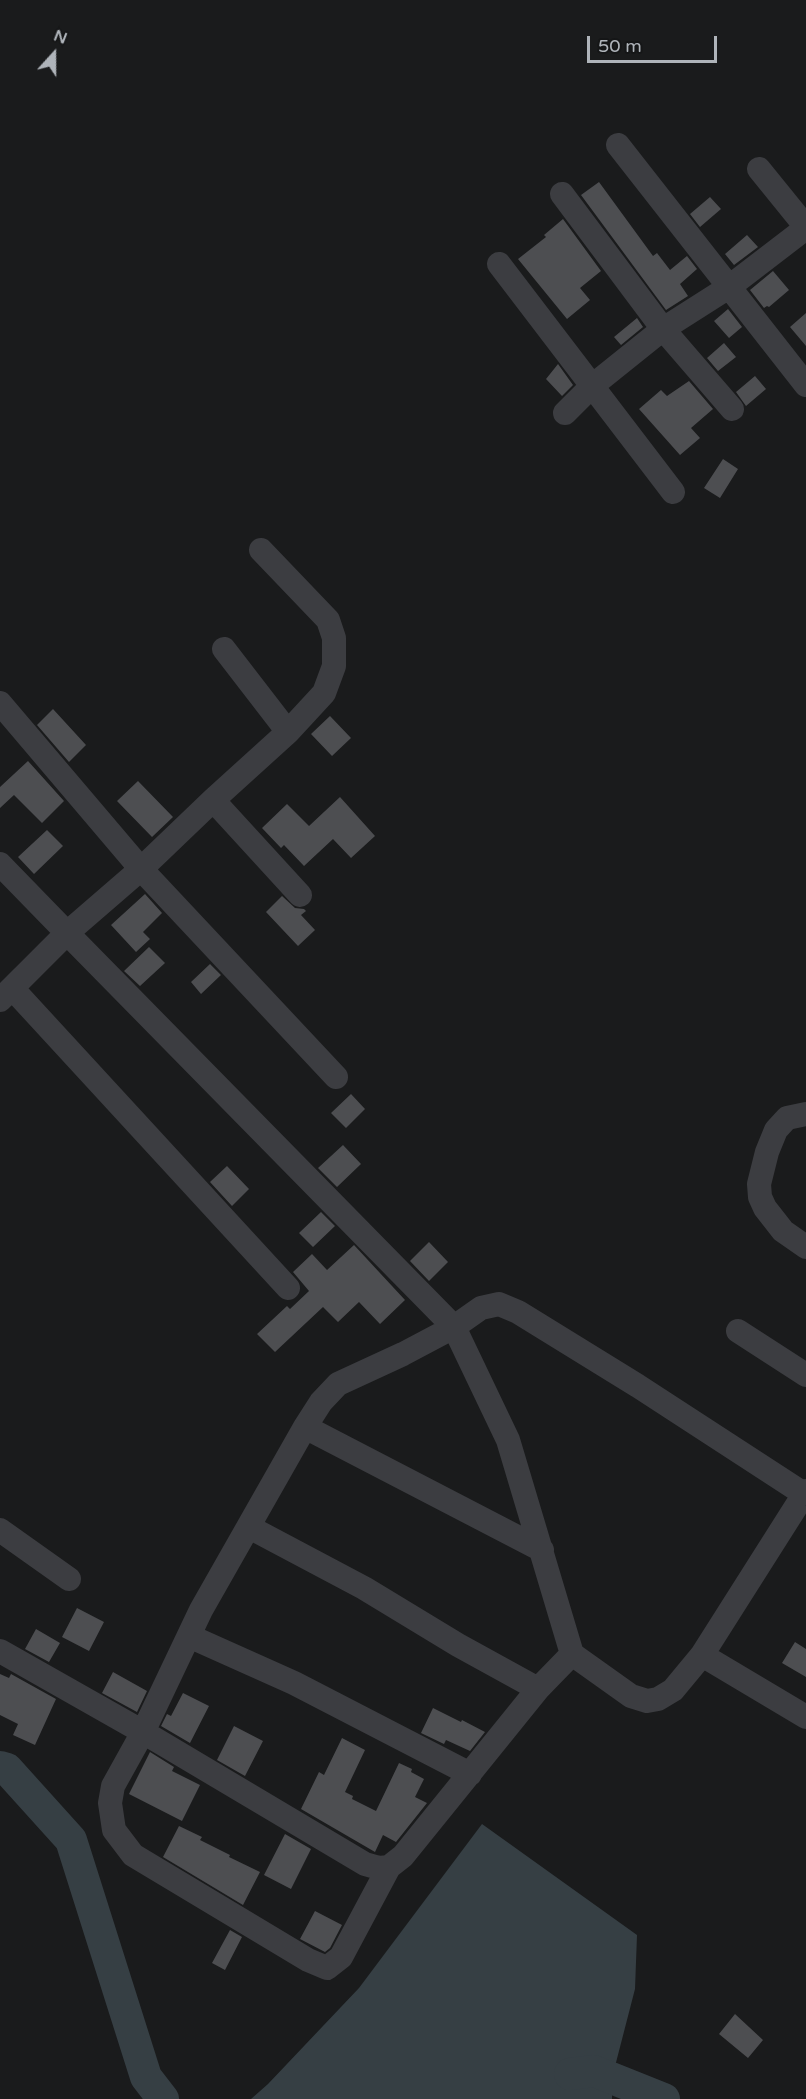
<!DOCTYPE html>
<style>
body{margin:0}
#map{position:relative;width:806px;height:2099px;overflow:hidden;background:#1a1b1c;font-family:"Varela Round",sans-serif}
canvas{display:block}
.north{position:absolute;left:24px;top:24px;width:60px;height:60px;-webkit-text-stroke:4px #151617;paint-order:stroke;rotate:21deg;font-size:16px;font-weight:700;line-height:24px;text-align:center;color:#afb4ba}
.north::after{content:'';display:block;margin:auto;width:21px;height:27px;background:#afb4ba;clip-path:polygon(50% 0,100% 100%,50% 72%,0 100%)}
.scale{position:absolute;left:587px;top:36px;width:130px;height:27px;box-sizing:border-box;border:3px solid #afb4ba;border-top:0;padding-left:8px;font-size:18px;line-height:21px;white-space:nowrap;color:#afb4ba;-webkit-text-stroke:4px #151617;paint-order:stroke}
</style>
<div id="map">
<canvas width="806" height="2099"></canvas>
<div class="north">N</div>
<div class="scale">50 m</div>
</div>
<script>
const ctx = document.querySelector('canvas').getContext('2d');
ctx.lineJoin = 'round';
function fillPath(path, color) {
  ctx.fillStyle = color;
  ctx.fill(path, 'evenodd');
}
function shape(rows) {
  const path = new Path2D();
  for (const r of rows) {
    path.moveTo(r[0], r[1]);
    for (let i = 2; i < r.length; i += 2) path.lineTo(r[i], r[i + 1]);
  }
  return path;
}
function strokePath(path, color, width, dash) {
  ctx.strokeStyle = color;
  ctx.lineWidth = width;
  ctx.lineCap = dash ? 'butt' : 'round';
  ctx.setLineDash(dash || []);
  ctx.stroke(path);
}
fillPath(shape([
 [482,1824,637,1935,635,1989,612,2078,612,2099,251,2099,268,2084,359,1988]
]), '#363f44');
strokePath(shape([
 [0,1767,7,1769,71,1840,146,2077,163,2099],
 [570,2074,594,2071,664,2099]
]), '#363f44', 32);
fillPath(shape([
 [599,182,653,256,657,253,670,270,687,256,697,269,680,284,688,296,666,310,581,195],
 [710,197,721,209,700,227,690,214],
 [563,219,601,271,580,288,590,300,567,319,518,259,546,237,544,235],
 [747,235,758,247,734,265,725,254],
 [773,271,789,290,769,307,767,306,764,308,750,290],
 [728,309,742,327,729,338,714,321],
 [806,313,806,346,790,327],
 [637,318,643,327,621,345,614,337],
 [724,343,736,357,718,371,707,358],
 [558,364,573,385,562,396,546,379],
 [755,376,766,389,746,406,736,392],
 [689,381,713,409,691,428,700,438,680,455,639,409,661,390,667,396],
 [723,459,738,469,720,498,704,488],
 [53,709,86,745,69,762,37,725],
 [330,716,351,738,332,756,311,734],
 [28,761,64,801,42,823,14,795,0,808,0,787],
 [138,781,173,817,152,837,117,801],
 [340,797,375,836,351,858,333,839,304,866,284,845,281,848,262,828,287,804,309,826],
 [47,830,63,846,34,874,18,857],
 [145,894,162,913,143,932,150,939,136,952,111,925],
 [282,896,295,908,304,909,306,911,301,915,315,930,298,946,266,912],
 [149,947,165,963,140,986,124,971],
 [210,964,221,975,201,994,191,982],
 [351,1094,365,1109,346,1128,331,1113],
 [343,1145,361,1164,337,1187,318,1168],
 [227,1166,249,1189,232,1206,210,1182],
 [321,1212,335,1226,313,1247,299,1233],
 [429,1242,448,1262,429,1281,410,1261],
 [354,1245,405,1300,380,1324,359,1302,338,1322,323,1307,275,1352,257,1334,287,1306,290,1309,309,1291,293,1272,312,1254,327,1270],
 [77,1608,104,1622,89,1651,62,1637],
 [36,1629,60,1643,49,1662,25,1649],
 [795,1642,806,1649,806,1677,782,1663],
 [113,1672,147,1691,137,1712,102,1693],
 [0,1674,9,1678,11,1674,56,1699,35,1745,13,1735,18,1724,0,1715],
 [183,1693,209,1706,190,1743,161,1726,167,1714,171,1716],
 [433,1708,461,1722,462,1720,485,1732,470,1751,446,1740,444,1744,421,1733],
 [234,1726,263,1741,245,1776,217,1760],
 [342,1738,365,1750,345,1792,353,1796,352,1799,376,1811,399,1763,412,1769,411,1772,424,1779,415,1797,427,1803,396,1842,383,1835,375,1852,301,1809,319,1772,324,1775],
 [150,1752,174,1767,172,1771,200,1785,182,1821,129,1794],
 [179,1826,202,1837,200,1840,230,1855,229,1857,260,1872,243,1905,163,1857],
 [285,1834,311,1849,291,1889,264,1875],
 [315,1911,342,1925,330,1948,325,1952,300,1939],
 [230,1930,242,1937,225,1970,212,1963],
 [735,2014,763,2040,748,2058,719,2034]
]), '#4d4e51');
strokePath(shape([
 [618,145,806,385],
 [759,169,806,227],
 [562,194,663,329,732,409],
 [499,264,673,492],
 [565,413,592,386,663,329,729,287,806,228],
 [261,550,328,620,334,638,334,666,324,693,288,732],
 [0,703,141,869,213,800,288,732,224,649],
 [213,800,300,895],
 [0,864,67,933,141,869,336,1077],
 [12,988,288,1288],
 [0,1000,67,933,454,1327,508,1440,572,1654],
 [806,1114,787,1118,776,1130,767,1152,759,1184,760,1197,765,1208,783,1231,806,1247],
 [738,1331,806,1375],
 [305,1427,542,1550],
 [249,1527,364,1588,458,1645,538,1689],
 [0,1530,69,1579],
 [189,1636,294,1683,470,1774],
 [0,1651,143,1732,365,1864,379,1868,389,1867,403,1856,538,1689,572,1654,631,1696,647,1701,658,1699,673,1690,702,1655,806,1491],
 [702,1655,806,1717],
 [389,1867,341,1957,327,1968,308,1960,133,1855,114,1830,110,1803,113,1786,143,1732,201,1610,305,1427,321,1402,338,1384,403,1354,454,1327,481,1308,499,1304,518,1312,638,1386,804,1494]
]), '#3c3d41', 24);
</script>
